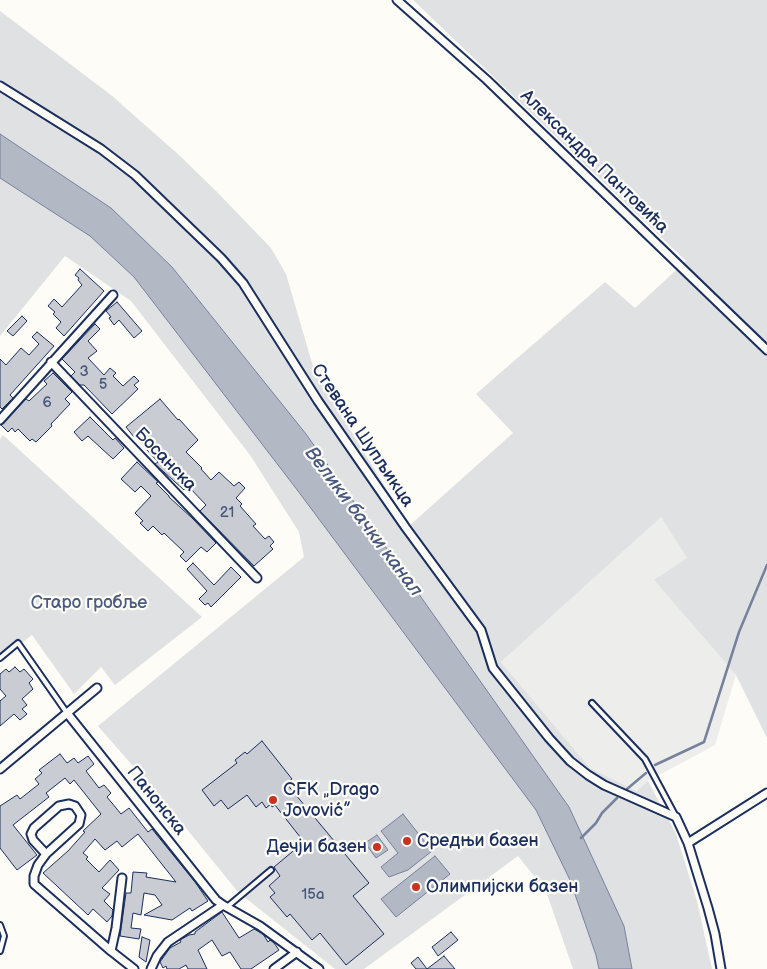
<!DOCTYPE html>
<meta charset="utf-8">
<style>
body{margin:0}
canvas{display:block;background:#fdfcf7}
</style>
<canvas width="767" height="969"></canvas>
<script>
const ctx = document.querySelector('canvas').getContext('2d');
ctx.lineJoin = 'round';
function fillPath(path, color) {
  ctx.fillStyle = color;
  ctx.fill(path, 'evenodd');
}
function shape(rows) {
  const path = new Path2D();
  for (const r of rows) {
    path.moveTo(r[0], r[1]);
    for (let i = 2; i < r.length; i += 2) path.lineTo(r[i], r[i + 1]);
  }
  return path;
}
function strokePath(path, color, width, dash) {
  ctx.strokeStyle = color;
  ctx.lineWidth = width;
  ctx.lineCap = dash ? 'butt' : 'round';
  ctx.setLineDash(dash || []);
  ctx.stroke(path);
}
function drawText(font, color, halo, rows, align = 'center') {
  ctx.font = font + ' "Balsamiq Sans",sans-serif';
  ctx.lineWidth = 4.5;
  ctx.setLineDash([]);
  ctx.textBaseline = 'middle';
  ctx.strokeStyle = halo;
  ctx.fillStyle = color;
  for (const [text, x, y, turn = 0] of rows) {
    ctx.save();
    ctx.translate(x, y);
    ctx.rotate((+turn || 0) * Math.PI / 180);
    ctx.textAlign = isNaN(turn) ? turn : align;
    if (halo) ctx.strokeText(text, 0, 0);
    ctx.fillText(text, 0, 0);
    ctx.restore();
  }
}
fillPath(shape([
 [661,516,687,558,655,581,736,675,715,745,648,781,638,791,590,768,501,662]
]), '#edeeec');
fillPath(shape([
 [413,0,767,0,767,738,736,675,654,580,687,558,661,517,501,662,590,768,637,791,648,781,676,834,697,901,712,969,632,969,624,926,569,807,306,434,172,267,111,208,0,134,0,11,111,95,179,155,219,194,271,248,286,274,314,370,409,526,513,433,476,394,605,282,635,308,686,261],
 [0,178,90,236,134,277,298,491,536,810,570,880,596,955,599,969,573,969,546,891,518,856,364,969,335,969,238,892,173,812,98,726,304,557,299,532,250,455,131,301,65,256,0,336],
 [3,435,202,617,115,685,101,667,74,694,32,635,0,660,0,439]
]), '#e0e1e3');
const water = shape([
 [0,134,111,208,172,267,306,434,569,807,624,926,632,969,599,969,596,955,570,880,536,810,298,491,134,277,90,236,0,178,0,134],
 [403,814,432,851,408,870,389,877,381,867,398,853,381,831,403,814],
 [377,835,388,850,376,858,365,843,377,835],
 [435,856,450,874,396,917,381,899,435,856]
]);
fillPath(water, '#b3b8c5');
strokePath(water, '#76819c', 1);
strokePath(shape([
 [655,765,704,742,739,632,767,565],
 [627,789,646,773],
 [581,838,596,823,602,813,617,798]
]), '#76819c', 2.5);
const building = shape([
 [80,269,104,291,64,336,56,328,61,322,53,314,55,312,48,306,54,299,62,307,82,285,78,280,79,278,75,275,80,269],
 [117,302,142,331,134,338,119,320,114,325,109,318,111,317,106,311,117,302],
 [22,316,27,321,13,336,7,331,22,316],
 [95,324,100,329,88,341,97,351,88,358,104,375,110,368,116,373,113,376,123,386,134,376,139,381,134,385,138,389,112,414,84,385,80,385,71,376,75,372,62,359,95,324],
 [37,332,54,346,10,395,13,398,2,409,0,407,0,359,6,365,21,348,29,355,39,344,32,337,37,332],
 [53,373,72,392,65,399,70,404,51,424,52,426,36,442,32,439,30,441,18,429,15,432,12,428,8,432,1,425,26,399,29,401,47,384,44,381,53,373],
 [160,399,178,420,179,419,198,440,186,452,202,468,201,469,211,480,219,472,234,486,239,482,245,488,236,498,242,504,240,506,256,524,253,526,265,539,269,536,274,542,270,546,273,549,254,566,200,511,206,505,188,486,184,490,155,464,158,462,147,450,153,444,141,432,134,437,126,427,160,399],
 [90,417,113,440,115,438,124,448,113,459,88,436,82,441,74,432,90,417],
 [137,462,158,482,156,483,169,496,169,497,192,518,216,543,207,552,201,547,186,562,180,556,184,552,164,533,162,535,153,526,148,531,140,523,143,521,135,513,151,496,141,486,135,492,121,479,137,462],
 [193,563,214,585,231,567,241,577,211,607,208,603,205,605,199,599,207,591,187,569,193,563],
 [15,667,20,672,24,669,33,679,29,683,33,689,22,699,27,705,22,709,27,714,20,720,14,714,0,726,0,701,6,696,0,689,0,674,6,669,9,672,15,667],
 [262,741,292,779,286,783,369,883,353,896,384,934,346,965,320,933,312,940,290,914,287,917,270,897,275,893,269,886,280,876,274,867,304,842,275,805,272,807,271,804,266,808,262,802,256,807,247,795,228,809,221,800,214,806,202,790,237,763,235,760,245,752,247,754,262,741],
 [60,754,67,763,74,758,78,763,88,756,94,764,86,771,99,788,104,785,111,793,107,797,121,814,129,808,148,832,152,829,195,882,208,901,192,911,190,908,172,920,144,915,162,905,155,895,144,893,141,915,133,913,131,928,141,929,139,939,120,936,126,893,131,893,133,872,147,873,146,877,176,882,138,834,122,847,117,841,105,850,95,839,83,853,88,857,86,859,99,872,110,860,119,870,102,888,110,894,104,901,113,910,112,916,107,922,93,909,88,915,43,873,68,851,85,832,83,831,101,814,74,780,70,784,65,778,46,793,49,797,13,825,37,855,17,870,0,848,0,806,17,795,20,799,39,784,35,779,42,773,39,770,60,754],
 [222,912,239,938,254,929,263,934,268,942,270,940,274,943,279,950,251,969,241,969,230,952,222,956,212,940,198,950,207,969,188,969,186,965,179,969,167,969,166,966,163,968,160,962,170,948,181,942,180,940,189,935,195,934,195,932,222,912],
 [451,932,458,940,438,956,432,947,451,932],
 [142,937,150,940,146,962,139,957,142,937],
 [444,956,455,969,416,969,411,963,418,957,427,969,444,956]
]);
fillPath(building, '#c9ccd3');
strokePath(building, '#1b2f5e', 1);
const service = shape([
 [0,658,18,643,67,713],
 [592,703,645,759,675,815],
 [227,907,271,870],
 [0,925,4,936,0,951]
]);
const minor = shape([
 [397,0,487,80,767,350],
 [0,86,101,149,135,175,221,258,243,283,318,401,406,528,481,630,493,668,549,738,570,761,588,775,604,785,676,817,688,843,708,908,715,934,721,969],
 [51,362,257,578],
 [0,420,113,295],
 [67,713,216,900,223,905,260,926,319,969],
 [0,769,97,688],
 [688,843,767,793],
 [46,854,33,840,31,834,34,828,59,806,69,804,75,806,81,815,79,824,46,854,38,865,34,876,34,884,111,951],
 [122,878,116,928,111,951,134,969],
 [151,969,157,956,168,942,223,905],
 [274,969,297,952]
]);
strokePath(service, '#1b2f5e', 8);
strokePath(minor, '#1b2f5e', 11);
strokePath(service, '#fdfcf7', 4);
strokePath(minor, '#fdfcf7', 7);
for (const [x, y, r, color] of [
 [273,800,5,"#c8321e"],
 [407,841,5,"#c8321e"],
 [377,847,5,"#c8321e"],
 [416,887,5,"#c8321e"]
]) {
  const dot = new Path2D();
  dot.arc(x, y, r, 0, 2 * Math.PI);
  ctx.fillStyle = color;
  ctx.fill(dot);
  strokePath(dot, '#fdfcf7', 2);
}
drawText('15px', '#46567b', null, [
 ["3",84,372],
 ["5",103,385],
 ["6",47,403],
 ["21",227,513],
 ["15a",313,895]
]);
drawText('18px', '#1b2f5e', '#fdfcf7', [
 ["Александра Пантовића",594,162,44],
 ["Стевана Шупљикца",362,436,56],
 ["Босанска",165,460,46],
 ["Панонска",156,801,51]
]);
drawText('18px', '#4c5c7f', '#fdfcf7', [
 ["Старо гробље",89,603]
]);
drawText('18px', '#1b2f5e', '#fdfcf7', [
 ["CFK „Drago",283,790],
 ["Jovović”",283,811],
 ["Средњи базен",417,841],
 ["Дечји базен",367,847,"right"],
 ["Олимпијски базен",426,887]
], 'left');
drawText('italic 19px', '#49587d', '#fdfcf7', [
 ["Велики бачки канал",363,522,53]
]);
</script>
